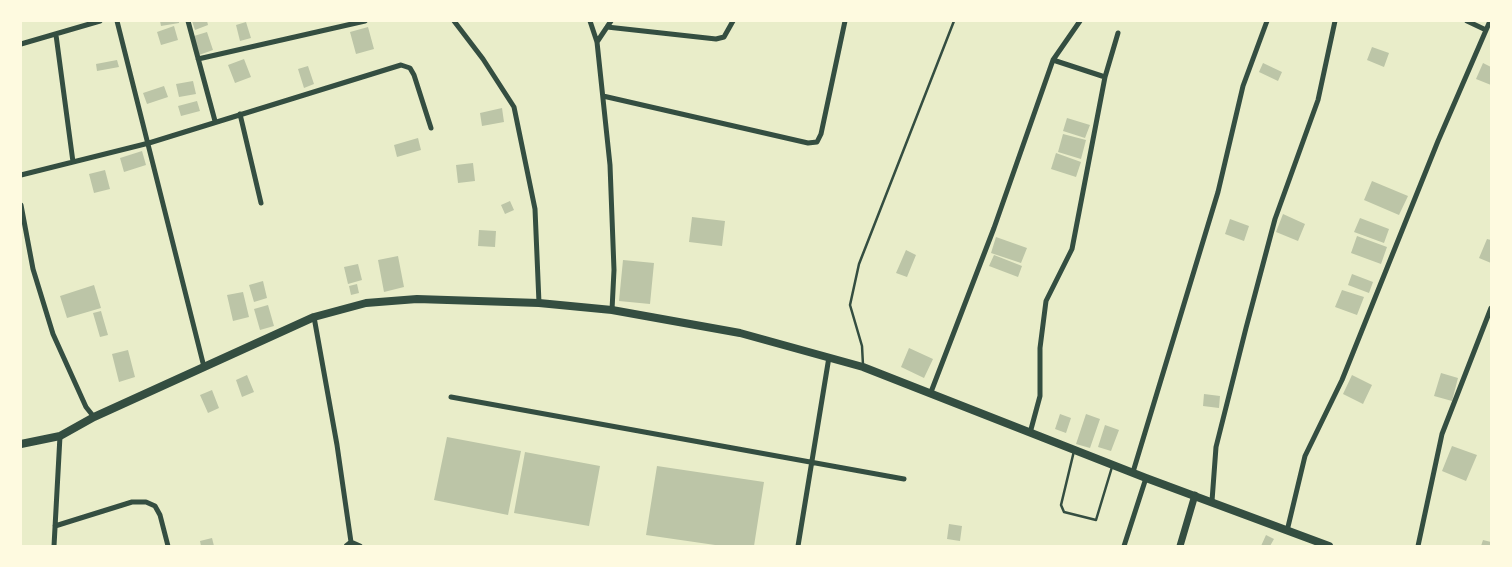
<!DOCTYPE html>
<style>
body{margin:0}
#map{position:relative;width:1512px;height:567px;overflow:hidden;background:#e9edc9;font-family:Barlow,sans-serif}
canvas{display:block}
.frame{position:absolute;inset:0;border:22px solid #fefae0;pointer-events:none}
</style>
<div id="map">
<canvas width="1512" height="567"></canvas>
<div class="frame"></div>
</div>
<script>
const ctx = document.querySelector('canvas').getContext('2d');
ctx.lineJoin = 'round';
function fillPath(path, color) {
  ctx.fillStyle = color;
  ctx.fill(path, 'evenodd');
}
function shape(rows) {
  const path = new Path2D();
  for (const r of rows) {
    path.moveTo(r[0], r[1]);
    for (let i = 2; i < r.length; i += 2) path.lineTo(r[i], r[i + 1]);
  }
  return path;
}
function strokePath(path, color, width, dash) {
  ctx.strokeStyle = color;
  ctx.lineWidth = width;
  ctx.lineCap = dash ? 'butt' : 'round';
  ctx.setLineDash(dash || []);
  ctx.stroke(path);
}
fillPath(shape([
 [160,21,179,21,179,23,161,26],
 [192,21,207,21,208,25,195,30],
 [246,22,251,38,240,41,236,25],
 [174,26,178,40,161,45,157,32],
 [368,27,374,49,356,54,350,32],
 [207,32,213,50,199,55,194,36],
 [1372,47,1389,53,1384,67,1367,60],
 [244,59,251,77,235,83,228,65],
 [117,60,119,67,97,71,96,64],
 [1263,63,1282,72,1278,81,1259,72],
 [1483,63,1491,67,1491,85,1476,79],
 [308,66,314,84,304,88,298,69],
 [193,81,196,94,179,97,176,84],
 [164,86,168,97,147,104,143,93],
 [197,101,200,111,181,116,178,106],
 [502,108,504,122,482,126,480,113],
 [1067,118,1090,125,1085,138,1063,131],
 [1063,134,1086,140,1081,159,1058,152],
 [418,138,421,150,397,157,394,145],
 [142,151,146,165,124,172,120,158],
 [1056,153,1081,162,1076,177,1051,169],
 [473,163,475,181,458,183,456,165],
 [105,170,110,189,94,193,89,174],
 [1372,181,1408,196,1399,215,1364,200],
 [510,201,514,210,505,214,501,205],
 [1283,214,1305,224,1298,241,1276,232],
 [692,217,725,221,722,246,689,242],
 [1360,218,1389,229,1384,243,1354,232],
 [1230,219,1249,226,1244,241,1225,234],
 [479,230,496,231,495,247,478,246],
 [1357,236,1387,247,1381,264,1351,253],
 [996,237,1027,248,1021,263,991,253],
 [1487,239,1491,240,1491,263,1479,258],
 [906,250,916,255,907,277,896,273],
 [994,255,1022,266,1018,277,989,266],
 [398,256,404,287,384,292,378,260],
 [623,260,654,263,650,304,619,301],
 [358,264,362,280,348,284,344,267],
 [1352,274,1373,282,1369,293,1348,285],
 [263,281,267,298,254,302,249,285],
 [357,284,359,293,351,295,349,286],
 [94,285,101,308,67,318,60,296],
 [1342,290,1364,297,1357,315,1335,307],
 [243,292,249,317,233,321,227,295],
 [268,305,274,326,260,330,254,309],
 [101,311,108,335,100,337,93,313],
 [909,348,933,359,924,378,901,367],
 [128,350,135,377,119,382,112,354],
 [1441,373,1458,378,1452,401,1434,396],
 [247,375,254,392,242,397,236,380],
 [1352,375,1372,385,1363,404,1343,394],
 [212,390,219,408,208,413,200,395],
 [1204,394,1220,396,1219,408,1203,406],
 [1060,414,1071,418,1066,433,1055,429],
 [1086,414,1100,419,1090,448,1076,444],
 [1105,425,1119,430,1111,451,1098,447],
 [447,437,521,451,508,515,434,500],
 [1452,446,1477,455,1466,481,1442,471],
 [525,452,600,466,589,526,514,513],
 [657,466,764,482,754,546,722,546,646,535],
 [949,524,962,526,960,541,947,539],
 [1266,535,1274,539,1270,546,1261,546],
 [212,538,214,546,201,546,200,541],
 [1483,540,1491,542,1491,546,1481,546]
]), '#bcc5a7');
strokePath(shape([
 [863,365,862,346,850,305,859,264,954,21],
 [1074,451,1061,505,1064,512,1096,520,1112,467]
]), '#344e41', 2.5);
strokePath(shape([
 [117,21,204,367],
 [188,21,215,121],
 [454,21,483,59,514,107,535,209,539,303],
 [590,21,597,42,610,165,614,270,612,310],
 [1467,21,1486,30],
 [607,27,716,39,724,37,733,21],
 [56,35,73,162],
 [597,42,611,21],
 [21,44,100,21],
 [198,59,365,21],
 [1053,60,1105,77],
 [603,96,808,143,817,142,821,134,845,21],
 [240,114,261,203],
 [21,175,149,143,401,65,410,68,414,75,431,128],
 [21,205,33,269,53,334,86,407,94,417],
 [314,317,337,445,351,542,346,546],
 [931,392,994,228,1053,60,1080,21],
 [451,397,904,479],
 [1030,433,1040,396,1040,348,1046,301,1072,249,1105,77,1118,33],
 [1133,472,1218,192,1243,86,1267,21],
 [1212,501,1216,447,1246,328,1275,219,1318,100,1335,21],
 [55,526,132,502,146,502,155,506,160,515,168,546],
 [1287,531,1305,456,1342,380,1438,141,1490,21],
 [351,542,360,546],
 [54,546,60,436],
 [798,546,829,357],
 [1124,546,1146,478],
 [1418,546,1442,434,1491,308]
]), '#344e41', 5);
strokePath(shape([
 [1180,546,1195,495]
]), '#344e41', 7);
strokePath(shape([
 [21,444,60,436,94,417,314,317,366,303,417,299,539,303,612,310,740,333,863,367,1146,478,1329,546]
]), '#344e41', 8);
</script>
